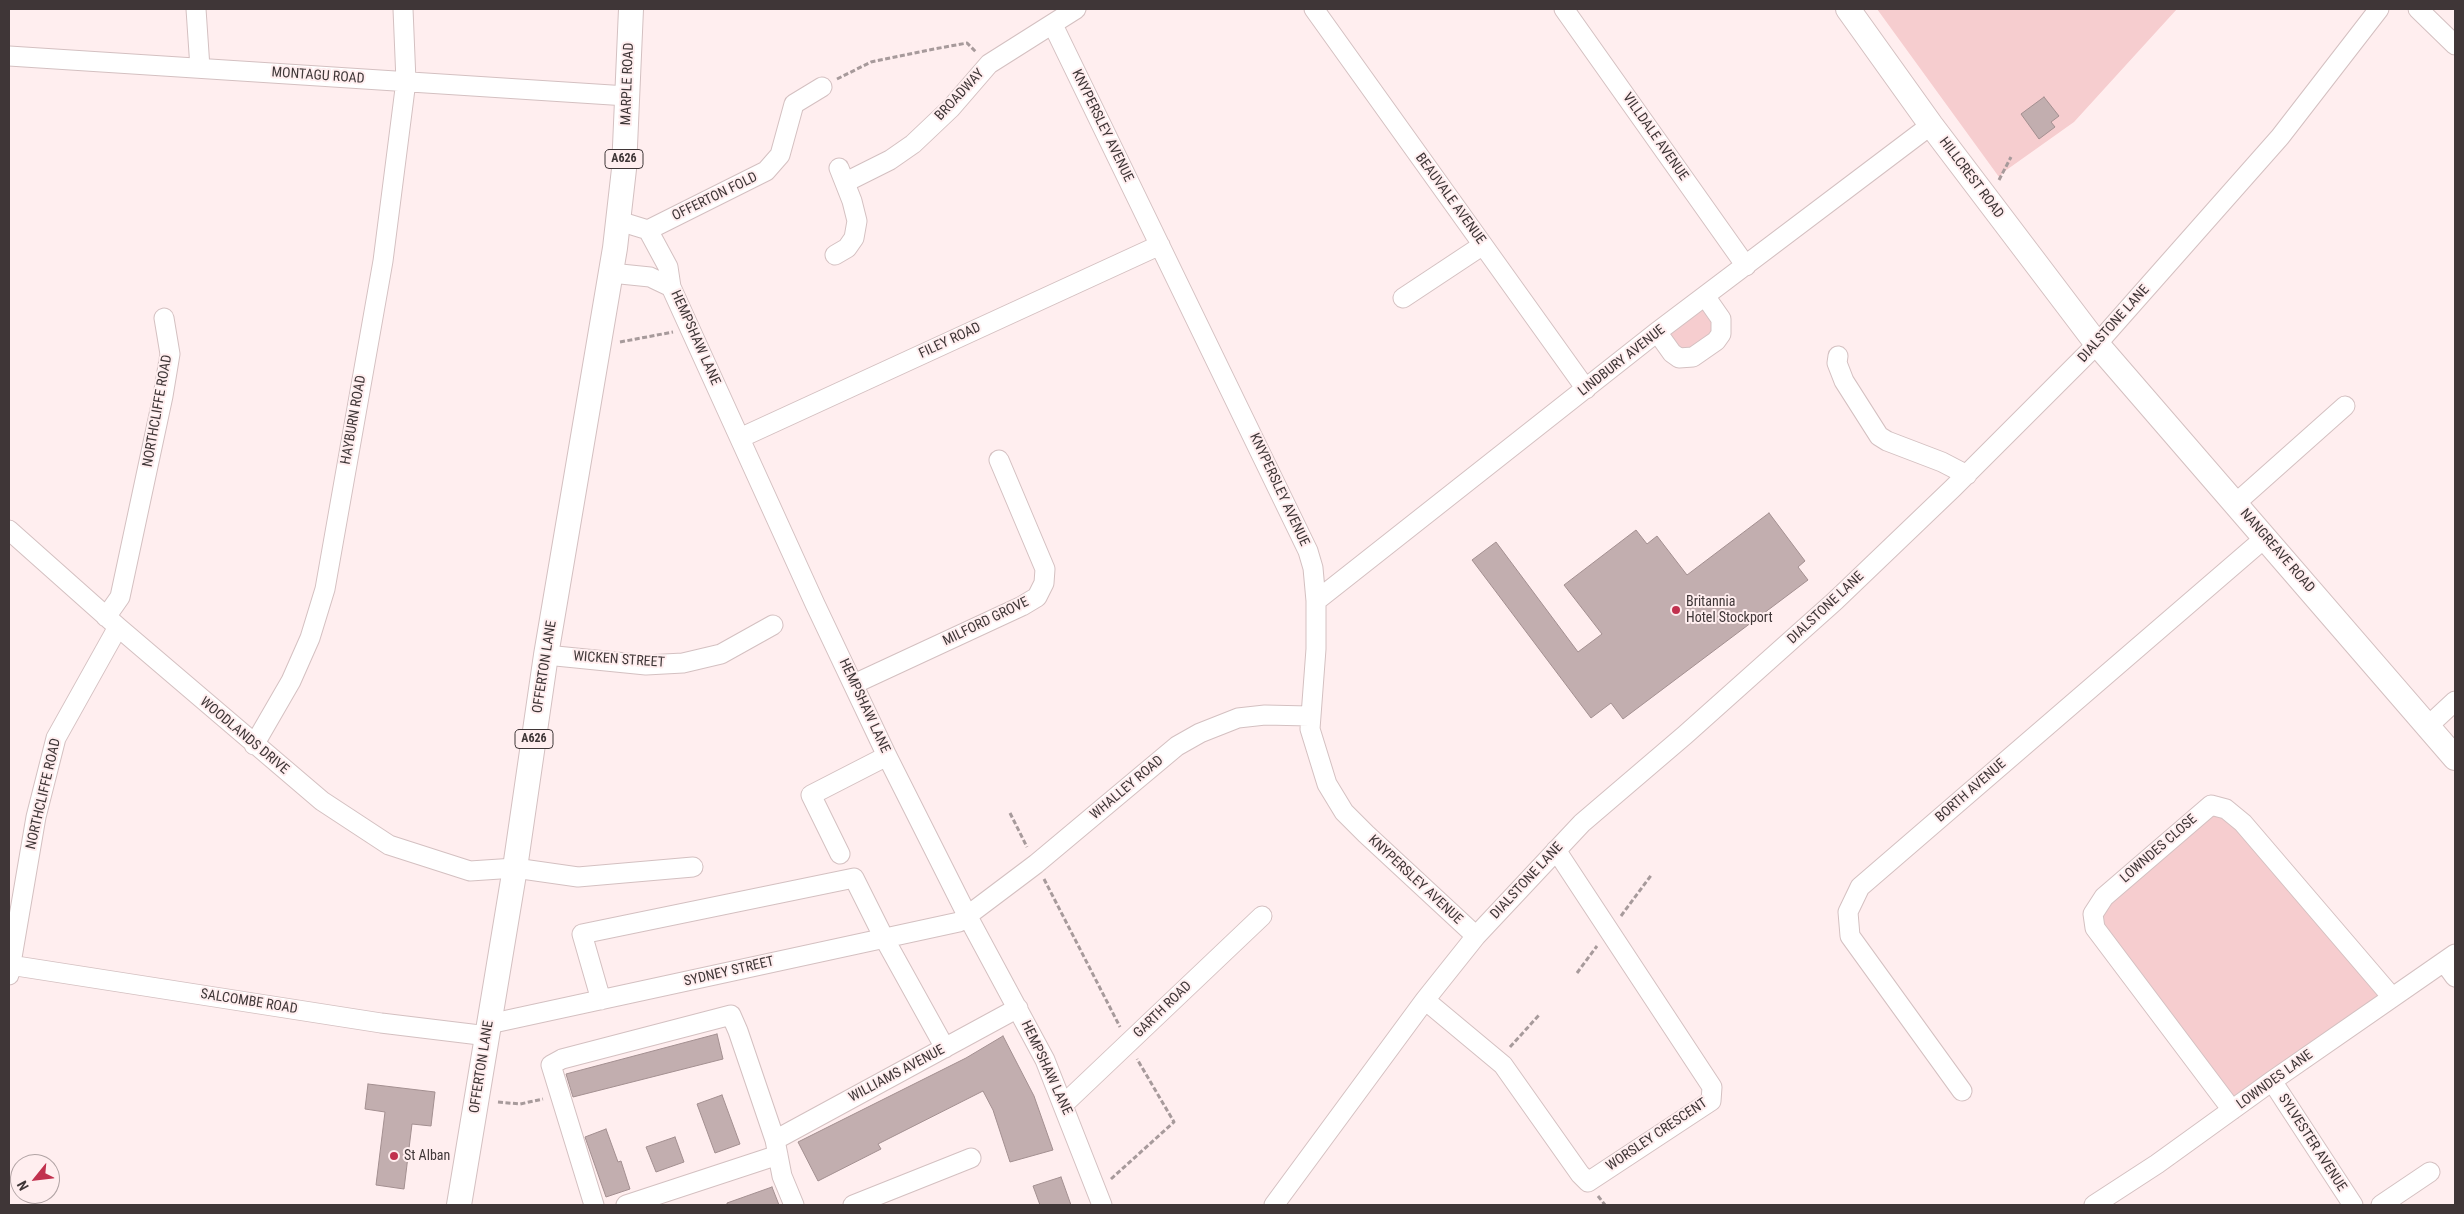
<!DOCTYPE html>
<style>
body{margin:0}
#map{position:relative;width:2464px;height:1214px;overflow:hidden;background:#ffeeef;font-family:"Roboto Condensed",sans-serif}
canvas{display:block}
.frame{position:absolute;inset:0;border:10px solid #3f3637;pointer-events:none}
.north{position:absolute;left:10px;top:1154px;width:50px;height:50px;box-sizing:border-box;background:#ffeeef;border:1px solid #b2a4a5;border-radius:50%;rotate:241deg;font-size:14px;font-weight:700;line-height:20px;text-align:center;color:#3f3637}
.north::after{content:'';display:block;margin:auto;width:18px;height:22px;background:#c1314e;clip-path:polygon(50% 0,100% 100%,50% 72%,0 100%)}
</style>
<div id="map">
<canvas width="2464" height="1214"></canvas>
<div class="frame"></div>
<div class="north">N</div>
</div>
<script>
const ctx = document.querySelector('canvas').getContext('2d');
ctx.lineJoin = 'round';
function fillPath(path, color) {
  ctx.fillStyle = color;
  ctx.fill(path, 'evenodd');
}
function shape(rows) {
  const path = new Path2D();
  for (const r of rows) {
    path.moveTo(r[0], r[1]);
    for (let i = 2; i < r.length; i += 2) path.lineTo(r[i], r[i + 1]);
  }
  return path;
}
function strokePath(path, color, width, dash) {
  ctx.strokeStyle = color;
  ctx.lineWidth = width;
  ctx.lineCap = dash ? 'butt' : 'round';
  ctx.setLineDash(dash || []);
  ctx.stroke(path);
}
function drawText(font, color, halo, rows, align = 'center') {
  ctx.font = font + ' "Roboto Condensed",sans-serif';
  ctx.lineWidth = 4;
  ctx.setLineDash([]);
  ctx.textBaseline = 'middle';
  ctx.strokeStyle = halo;
  ctx.fillStyle = color;
  for (const [text, x, y, turn = 0] of rows) {
    ctx.save();
    ctx.translate(x, y);
    ctx.rotate((+turn || 0) * Math.PI / 180);
    ctx.textAlign = isNaN(turn) ? turn : align;
    if (halo) ctx.strokeText(text, 0, 0);
    ctx.fillText(text, 0, 0);
    ctx.restore();
  }
}
fillPath(shape([
 [1877,9,2177,9,2074,122,2005,171,1999,177],
 [1705,298,1721,327,1686,357,1660,333],
 [2211,805,2226,809,2392,997,2232,1110,2096,928,2104,897]
]), '#f6cdcf');
const building = shape([
 [2044,97,2059,116,2051,122,2055,127,2039,139,2021,114,2044,97],
 [1769,513,1805,561,1798,567,1808,580,1623,719,1611,703,1591,718,1472,560,1496,542,1578,652,1602,634,1564,585,1636,530,1647,544,1657,536,1687,575,1769,513],
 [717,1034,723,1059,573,1097,566,1074,717,1034],
 [1003,1036,1034,1096,1053,1150,1010,1162,993,1110,983,1091,878,1144,881,1149,818,1181,798,1142,966,1058,1003,1036],
 [368,1084,435,1092,431,1126,412,1124,404,1189,376,1185,385,1112,365,1109,368,1084],
 [722,1095,740,1144,715,1153,697,1104,722,1095],
 [606,1129,618,1162,621,1161,630,1189,606,1197,585,1137,606,1129],
 [675,1137,684,1162,656,1172,646,1147,675,1137],
 [1061,1177,1071,1205,1040,1205,1033,1186,1061,1177],
 [772,1187,779,1205,727,1205,727,1203,772,1187]
]);
fillPath(building, '#c2aeaf');
strokePath(building, '#a38f90', 1);
const minor = shape([
 [196,9,200,68],
 [1314,9,1586,389],
 [1564,9,1746,266],
 [2418,9,2455,45],
 [1053,25,1308,551,1313,568,1316,601,1316,649,1310,729,1327,784,1344,812,1366,834,1476,936],
 [9,56,627,96],
 [846,182,890,160,913,144,951,108,989,64,1076,9],
 [619,221,648,230,668,267,671,287,815,604,887,756,968,917,1045,1060,1102,1205],
 [648,230,766,171,780,155,794,104,822,87],
 [835,255,847,248,854,238,857,221,852,201,839,168],
 [611,273,650,277,671,287],
 [1403,298,1483,245],
 [1657,332,1672,353,1679,358,1693,357,1716,341,1721,334,1721,319,1705,296],
 [1838,356,1837,363,1844,381,1879,436,1887,441,1942,462,1967,475],
 [740,438,1160,245],
 [2236,503,2345,406],
 [9,530,118,627,322,801,389,845,470,871,515,868,578,877,693,867],
 [1316,601,1657,332,1931,125],
 [106,617,120,597,163,396,170,354,164,318],
 [546,655,646,665,683,663,721,654,773,625],
 [854,684,1022,606,1037,597,1044,583,1045,569,999,460],
 [2427,727,2455,701],
 [254,745,291,681,310,638,325,589,383,261,406,81,403,9],
 [840,854,811,795,887,756],
 [2444,962,2455,977],
 [10,965,381,1023,488,1036],
 [9,975,36,817,56,738,118,627],
 [601,1000,582,934,854,878,884,938,945,1048],
 [1425,1000,1503,1065,1580,1174,1588,1182,1711,1101,1712,1087,1556,850],
 [489,1024,959,922,1036,864,1177,746,1200,733,1238,718,1265,715,1309,716],
 [2272,1081,2353,1205],
 [1962,1091,1850,936,1848,912,1860,887,2266,537],
 [1064,1104,1262,916],
 [2232,1110,2095,928,2093,914,2104,897,2211,805,2226,809,2243,823,2392,997],
 [775,1140,1018,1008],
 [594,1205,551,1065,562,1059,731,1015,738,1031,775,1140,782,1176,794,1205],
 [626,1205,778,1155],
 [853,1205,971,1158],
 [1274,1205,1425,1000,1476,936,1582,823,1685,735,1835,601,1953,488,2097,344,2280,137,2379,9],
 [2094,1205,2157,1164,2272,1081,2455,954],
 [2381,1205,2430,1172]
]);
const major = shape([
 [1848,9,1931,125,2097,344,2455,758],
 [459,1205,515,868,546,655,615,248,624,169,631,9]
]);
strokePath(minor, '#d4c0c1', 21);
strokePath(major, '#d4c0c1', 26);
strokePath(shape([
 [837,79,871,62,934,49,967,43,976,52],
 [1999,180,2011,157],
 [620,342,673,332],
 [1010,813,1027,847],
 [1044,879,1120,1027],
 [1621,916,1652,874],
 [1577,973,1597,946],
 [1510,1047,1540,1014],
 [498,1102,520,1104,543,1099],
 [1111,1179,1174,1122,1137,1059],
 [1598,1196,1605,1205]
]), '#a79a9b', 3, [5, 2.5]);
strokePath(minor, '#fff', 19);
strokePath(major, '#fff', 24);
for (const [x, y, r, color] of [
 [1676,610,5,"#c1314e"],
 [394,1156,5,"#c1314e"]
]) {
  const dot = new Path2D();
  dot.arc(x, y, r, 0, 2 * Math.PI);
  ctx.fillStyle = color;
  ctx.fill(dot);
  strokePath(dot, '#ffeeef', 2);
}
for (const [x, y, w] of [
 [624,159,38],
 [534,739,38]
]) {
  const box = new Path2D();
  box.roundRect(x - w / 2, y - 9.5, w, 19, 4);
  ctx.fillStyle = '#ffeeef';
  ctx.fill(box);
  strokePath(box, '#3f3637', 1);
}
drawText('bold 12px', '#3f3637', null, [
 ["A626",624,159],
 ["A626",534,739]
]);
drawText('14px', '#3f3637', '#ffeeef', [
 ["MONTAGU ROAD",318,76,4],
 ["MARPLE ROAD",628,84,-88],
 ["BROADWAY",960,95,-47],
 ["KNYPERSLEY AVENUE",1102,126,64],
 ["VILLDALE AVENUE",1655,137,55],
 ["HILLCREST ROAD",1971,178,53],
 ["OFFERTON FOLD",715,197,-26],
 ["BEAUVALE AVENUE",1450,199,54],
 ["DIALSTONE LANE",2114,324,-48],
 ["HEMPSHAW LANE",695,338,66],
 ["FILEY ROAD",950,341,-25],
 ["LINDBURY AVENUE",1622,361,-38],
 ["NORTHCLIFFE ROAD",158,411,-80],
 ["HAYBURN ROAD",354,420,-80],
 ["KNYPERSLEY AVENUE",1279,490,65],
 ["NANGREAVE ROAD",2277,551,49],
 ["DIALSTONE LANE",1826,608,-43],
 ["MILFORD GROVE",986,622,-26],
 ["WICKEN STREET",619,660,4],
 ["OFFERTON LANE",545,667,-81],
 ["HEMPSHAW LANE",864,706,65],
 ["WOODLANDS DRIVE",244,736,40],
 ["WHALLEY ROAD",1127,788,-40],
 ["BORTH AVENUE",1971,791,-41],
 ["NORTHCLIFFE ROAD",44,794,-77],
 ["LOWNDES CLOSE",2159,849,-41],
 ["KNYPERSLEY AVENUE",1415,880,43],
 ["DIALSTONE LANE",1527,881,-47],
 ["SYDNEY STREET",729,972,-13],
 ["SALCOMBE ROAD",249,1002,9],
 ["GARTH ROAD",1163,1010,-44],
 ["OFFERTON LANE",482,1067,-81],
 ["HEMPSHAW LANE",1046,1068,65],
 ["WILLIAMS AVENUE",897,1074,-28],
 ["LOWNDES LANE",2275,1080,-36],
 ["WORSLEY CRESCENT",1657,1135,-34],
 ["SYLVESTER AVENUE",2312,1143,57]
]);
drawText('14px', '#3f3637', '#ffeeef', [
 ["Britannia",1686,602],
 ["Hotel Stockport",1686,618],
 ["St Alban",404,1156]
], 'left');
</script>
